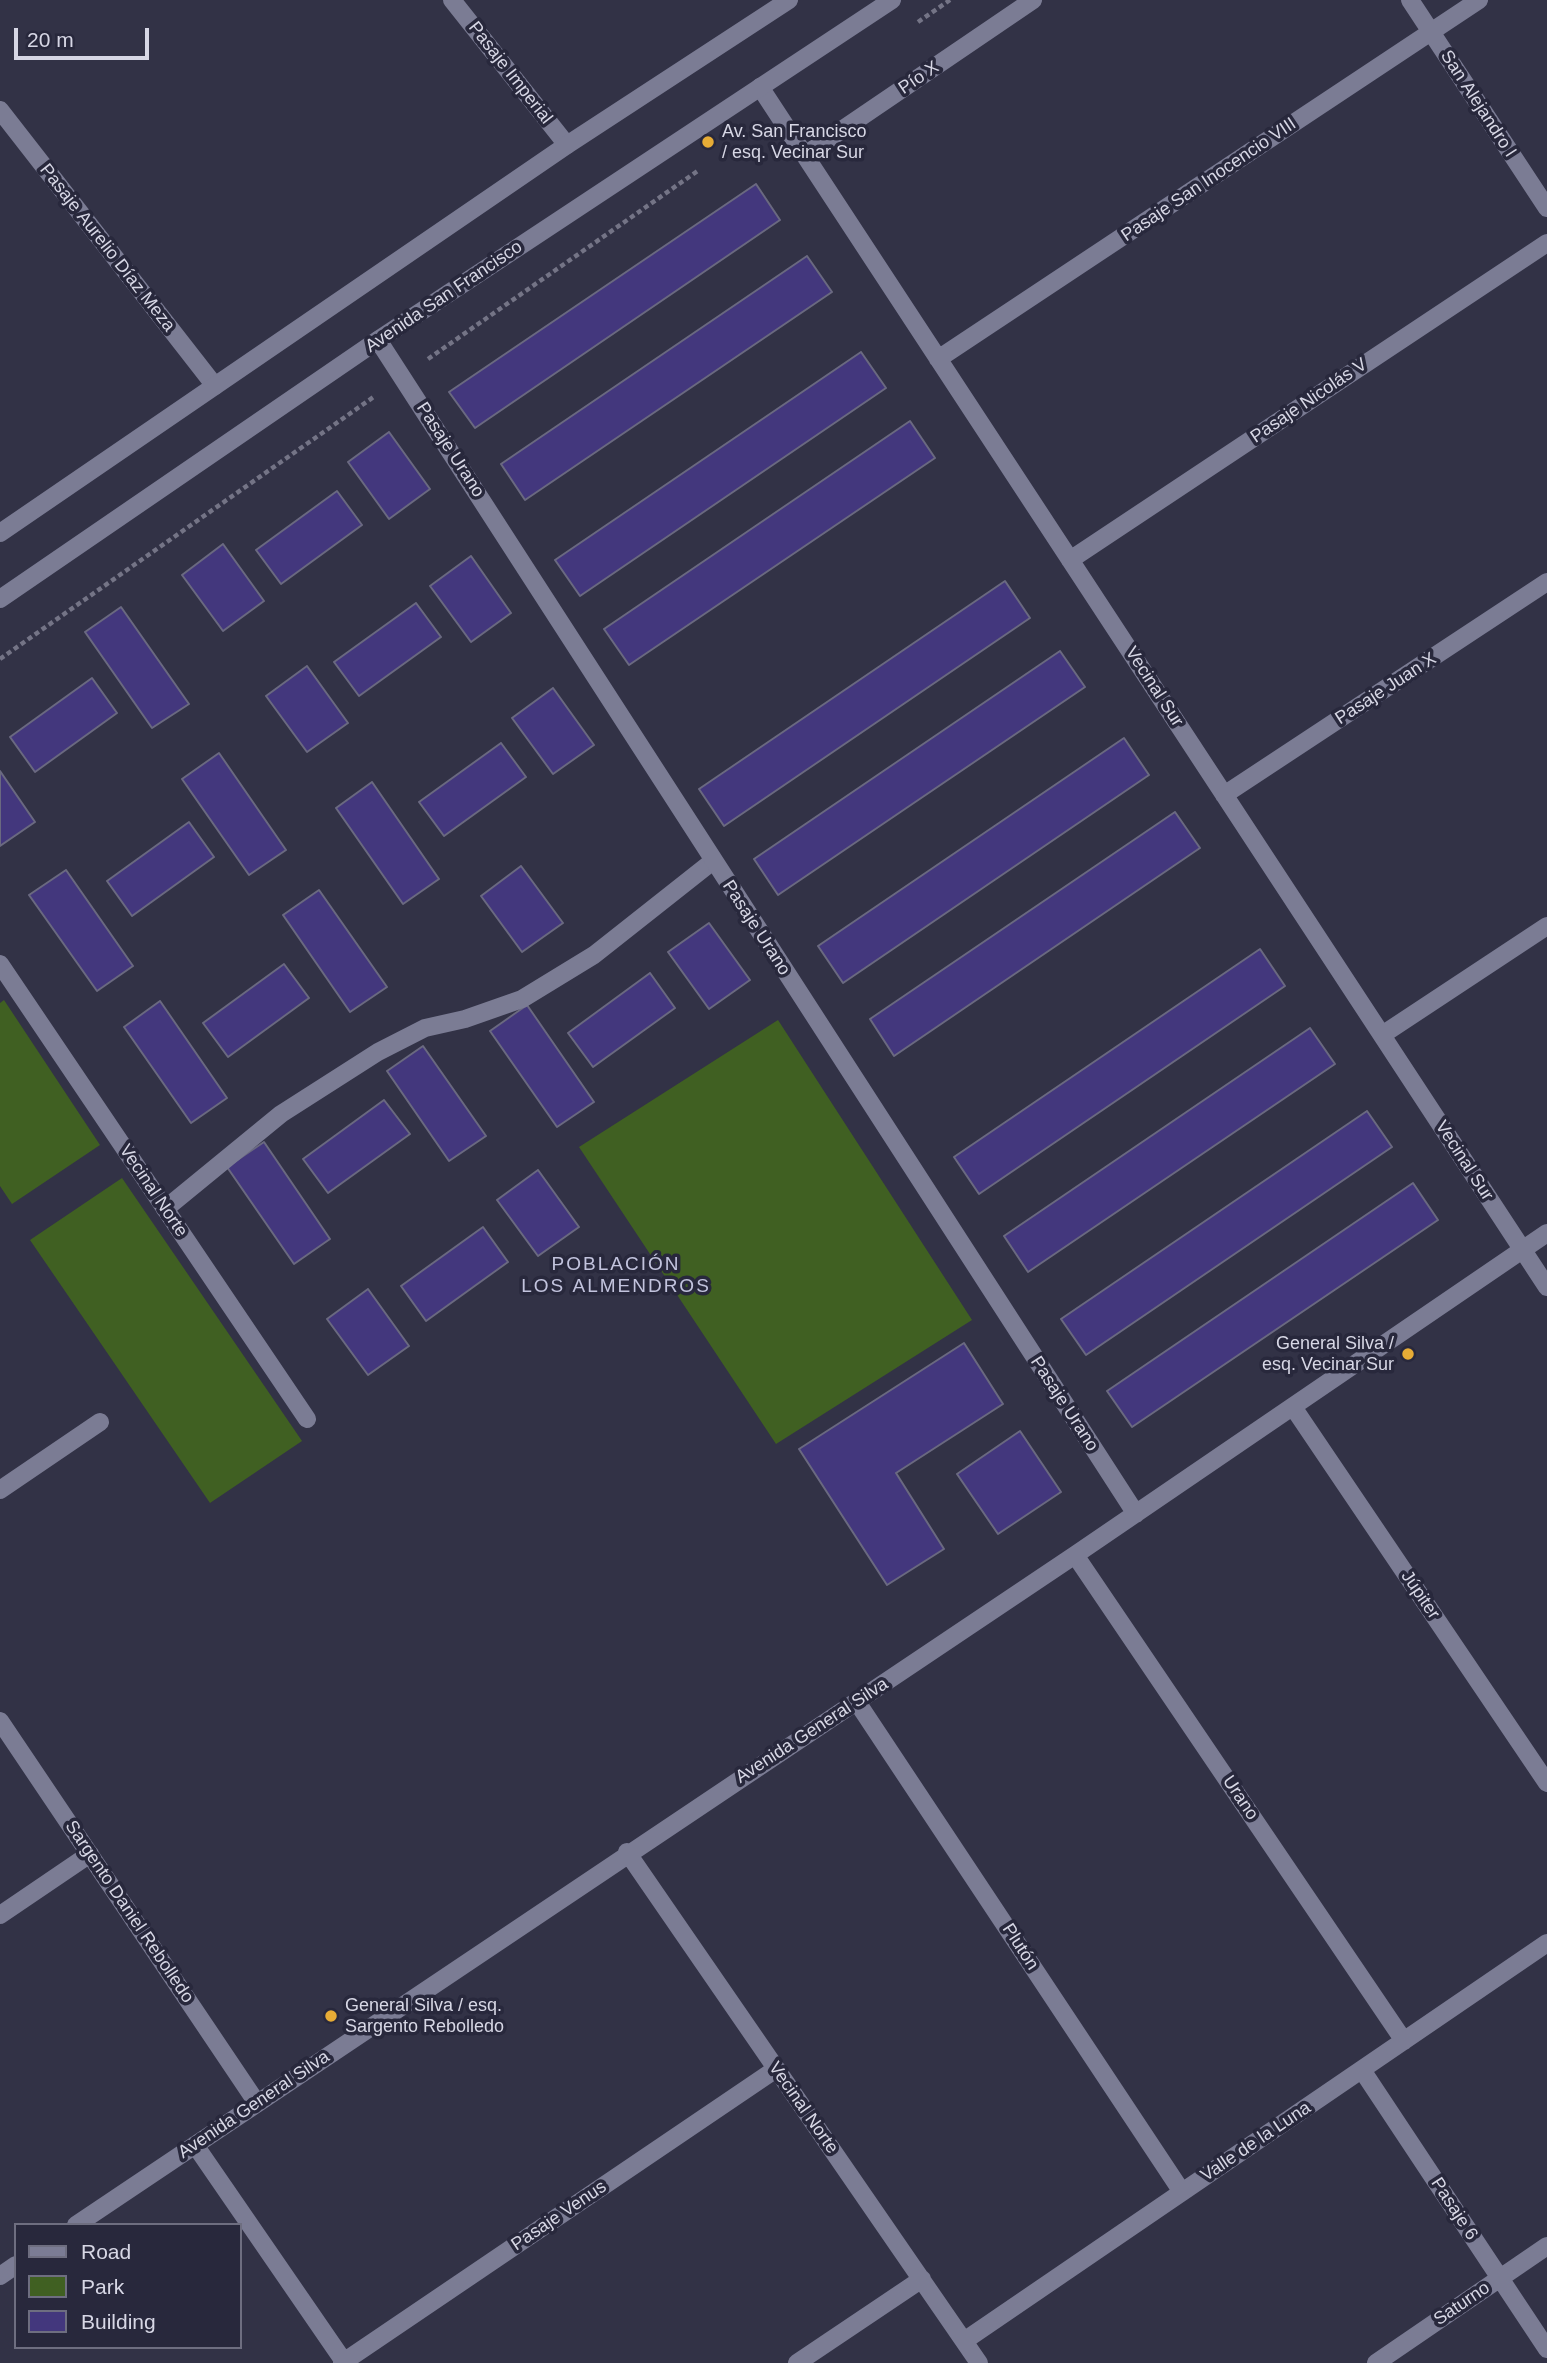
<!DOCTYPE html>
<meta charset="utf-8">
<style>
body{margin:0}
#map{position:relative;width:1547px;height:2363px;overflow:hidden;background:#323246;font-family:Arial,sans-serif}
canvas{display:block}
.legend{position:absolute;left:14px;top:2223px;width:228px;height:126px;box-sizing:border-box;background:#28283c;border:2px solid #6e6e80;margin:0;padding:9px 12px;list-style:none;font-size:21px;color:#d7d7e5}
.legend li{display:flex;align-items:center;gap:14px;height:35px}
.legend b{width:35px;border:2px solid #6e6e80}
.scale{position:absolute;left:14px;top:28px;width:135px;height:32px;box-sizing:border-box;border:4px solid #d7d7e5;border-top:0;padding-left:9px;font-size:21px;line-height:24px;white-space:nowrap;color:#d7d7e5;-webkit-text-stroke:5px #28283c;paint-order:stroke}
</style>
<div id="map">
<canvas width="1547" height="2363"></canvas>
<ul class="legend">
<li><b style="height:9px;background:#7b7c94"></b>Road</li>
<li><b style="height:19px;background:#406022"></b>Park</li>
<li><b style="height:19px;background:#43377d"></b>Building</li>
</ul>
<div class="scale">20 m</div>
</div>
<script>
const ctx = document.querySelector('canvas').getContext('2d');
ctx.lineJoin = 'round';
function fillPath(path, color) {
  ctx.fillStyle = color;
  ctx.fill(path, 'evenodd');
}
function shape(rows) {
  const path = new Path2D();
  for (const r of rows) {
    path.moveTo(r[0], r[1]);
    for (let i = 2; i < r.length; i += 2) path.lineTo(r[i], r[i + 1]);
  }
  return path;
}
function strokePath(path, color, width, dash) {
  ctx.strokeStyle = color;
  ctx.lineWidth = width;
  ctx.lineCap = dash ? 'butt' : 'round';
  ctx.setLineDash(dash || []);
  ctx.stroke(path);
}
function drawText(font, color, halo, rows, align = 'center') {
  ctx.font = font + ' Arial,sans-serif';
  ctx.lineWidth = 7;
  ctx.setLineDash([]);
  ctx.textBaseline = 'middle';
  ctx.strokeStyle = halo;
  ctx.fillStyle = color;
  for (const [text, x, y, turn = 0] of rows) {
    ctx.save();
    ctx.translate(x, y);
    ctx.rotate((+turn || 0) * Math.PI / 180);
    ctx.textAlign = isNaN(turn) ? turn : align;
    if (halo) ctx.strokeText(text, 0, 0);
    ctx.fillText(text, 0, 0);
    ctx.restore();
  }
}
fillPath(shape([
 [4,1000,100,1145,12,1204,0,1186,0,1003],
 [778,1020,972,1320,776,1444,579,1147],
 [122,1178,302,1441,210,1503,30,1240]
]), '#406022');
const building = shape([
 [756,184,780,220,475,428,449,392,756,184],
 [807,256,832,292,525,500,501,464,807,256],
 [861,352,886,388,580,596,555,560,861,352],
 [910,421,935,458,629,665,604,629,910,421],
 [389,432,430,489,389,519,348,462,389,432],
 [337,491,362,525,281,584,256,550,337,491],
 [223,544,264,601,223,631,182,575,223,544],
 [471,556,511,613,471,642,430,586,471,556],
 [1005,581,1030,618,724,826,699,789,1005,581],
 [416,603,441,637,359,696,334,662,416,603],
 [121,607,189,704,152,728,85,632,121,607],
 [1060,651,1085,687,778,895,754,859,1060,651],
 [307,666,348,723,307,752,266,696,307,666],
 [92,678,117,713,35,772,10,737,92,678],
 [553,688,594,745,553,774,512,718,553,688],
 [1124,738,1149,775,843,983,818,946,1124,738],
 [501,743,526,777,444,836,419,802,501,743],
 [219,753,286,850,249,875,182,779,219,753],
 [0,771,35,822,0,846,0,771],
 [372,782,439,879,403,904,336,808,372,782],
 [1175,812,1200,848,894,1056,870,1019,1175,812],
 [189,822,214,857,132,916,107,881,189,822],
 [521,866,563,923,522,952,481,896,521,866],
 [66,870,133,966,97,991,29,895,66,870],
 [319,890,387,987,350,1012,283,915,319,890],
 [709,923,750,980,709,1009,668,952,709,923],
 [1260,949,1285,986,979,1194,954,1157,1260,949],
 [284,964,309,998,228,1057,203,1023,284,964],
 [650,973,675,1008,593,1067,568,1033,650,973],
 [160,1001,227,1098,191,1123,124,1027,160,1001],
 [527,1005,594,1102,557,1127,490,1031,527,1005],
 [1310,1028,1335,1064,1028,1272,1004,1236,1310,1028],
 [423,1046,486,1136,449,1161,387,1071,423,1046],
 [384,1100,410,1134,328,1193,303,1159,384,1100],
 [1367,1111,1392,1147,1086,1355,1061,1319,1367,1111],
 [264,1142,330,1239,294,1264,227,1167,264,1142],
 [538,1170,579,1227,538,1256,497,1200,538,1170],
 [1413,1183,1438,1220,1132,1427,1107,1391,1413,1183],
 [483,1227,508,1262,426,1321,401,1286,483,1227],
 [368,1289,409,1346,368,1375,327,1319,368,1289],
 [964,1343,1003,1404,896,1473,944,1549,887,1585,799,1449,964,1343],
 [1020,1431,1061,1492,998,1534,957,1474,1020,1431]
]);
fillPath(building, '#43377d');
strokePath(building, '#6a6980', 2);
strokePath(shape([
 [918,22,950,0],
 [428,359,699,170],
 [0,659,375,396]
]), '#747486', 4.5, [5, 3.5]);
strokePath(shape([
 [165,1209,281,1114,378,1052,425,1028,465,1019,522,999,594,955,713,861]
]), '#7b7c94', 18);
strokePath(shape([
 [452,0,567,145],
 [1410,0,1547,208],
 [760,87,1547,1287],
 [0,110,215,386],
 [805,155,1033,0],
 [378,340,1136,1514],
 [938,359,1479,0],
 [1070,560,1547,243],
 [1224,795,1547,582],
 [0,964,307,1419],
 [1382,1035,1547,926],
 [1293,1407,1547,1783],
 [0,1490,100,1422],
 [1075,1555,1404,2041],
 [857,1702,1182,2192],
 [0,1721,257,2103],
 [627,1852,979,2363],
 [0,1915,90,1854],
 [1362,2070,1547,2349],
 [195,2145,345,2363],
 [76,2225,1075,1555,1547,1233],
 [0,2276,16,2265],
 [964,2341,1547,1943],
 [342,2363,776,2069],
 [797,2363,922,2279],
 [1376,2363,1547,2246]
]), '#7b7c94', 18);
strokePath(shape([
 [0,533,567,145,789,0],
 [0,599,378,340,892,0]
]), '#7b7c94', 18);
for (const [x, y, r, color] of [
 [708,142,7,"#e7ac36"],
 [1408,1354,7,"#e7ac36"],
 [331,2016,7,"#e7ac36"]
]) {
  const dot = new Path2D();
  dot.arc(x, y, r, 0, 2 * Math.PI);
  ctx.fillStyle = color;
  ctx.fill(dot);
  strokePath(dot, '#28283c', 2.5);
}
drawText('18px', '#d7d7e5', '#28283c', [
 ["Pasaje Imperial",510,73,52],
 ["Pío X",919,78,-34],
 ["San Alejandro I",1478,104,57],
 ["Pasaje San Inocencio VIII",1209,180,-34],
 ["Pasaje Aurelio Díaz Meza",107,248,52],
 ["Avenida San Francisco",444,297,-34],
 ["Pasaje Nicolás V",1309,401,-34],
 ["Pasaje Urano",450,450,57],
 ["Vecinal Sur",1154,687,57],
 ["Pasaje Juan X",1386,689,-33],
 ["Pasaje Urano",756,928,57],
 ["Vecinal Sur",1464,1161,57],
 ["Vecinal Norte",153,1191,56],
 ["Pasaje Urano",1064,1404,57],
 ["Júpiter",1420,1595,56],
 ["Avenida General Silva",812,1731,-33],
 ["Urano",1240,1798,56],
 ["Sargento Daniel Rebolledo",129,1912,56],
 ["Plutón",1020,1947,57],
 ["Avenida General Silva",254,2105,-34],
 ["Vecinal Norte",803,2108,55],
 ["Valle de la Luna",1256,2142,-34],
 ["Pasaje 6",1454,2209,57],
 ["Pasaje Venus",559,2216,-34],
 ["Saturno",1462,2304,-34]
]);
drawText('18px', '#d7d7e5', '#28283c', [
 ["Av. San Francisco",722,132],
 ["/ esq. Vecinar Sur",722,153],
 ["General Silva /",1394,1344,"right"],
 ["esq. Vecinar Sur",1394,1365,"right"],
 ["General Silva / esq.",345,2006],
 ["Sargento Rebolledo",345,2027]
], 'left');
ctx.letterSpacing = '2px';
drawText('19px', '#c2c3dd', '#28283c', [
 ["POBLACIÓN",616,1265],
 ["LOS ALMENDROS",616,1287]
]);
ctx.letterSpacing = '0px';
</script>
